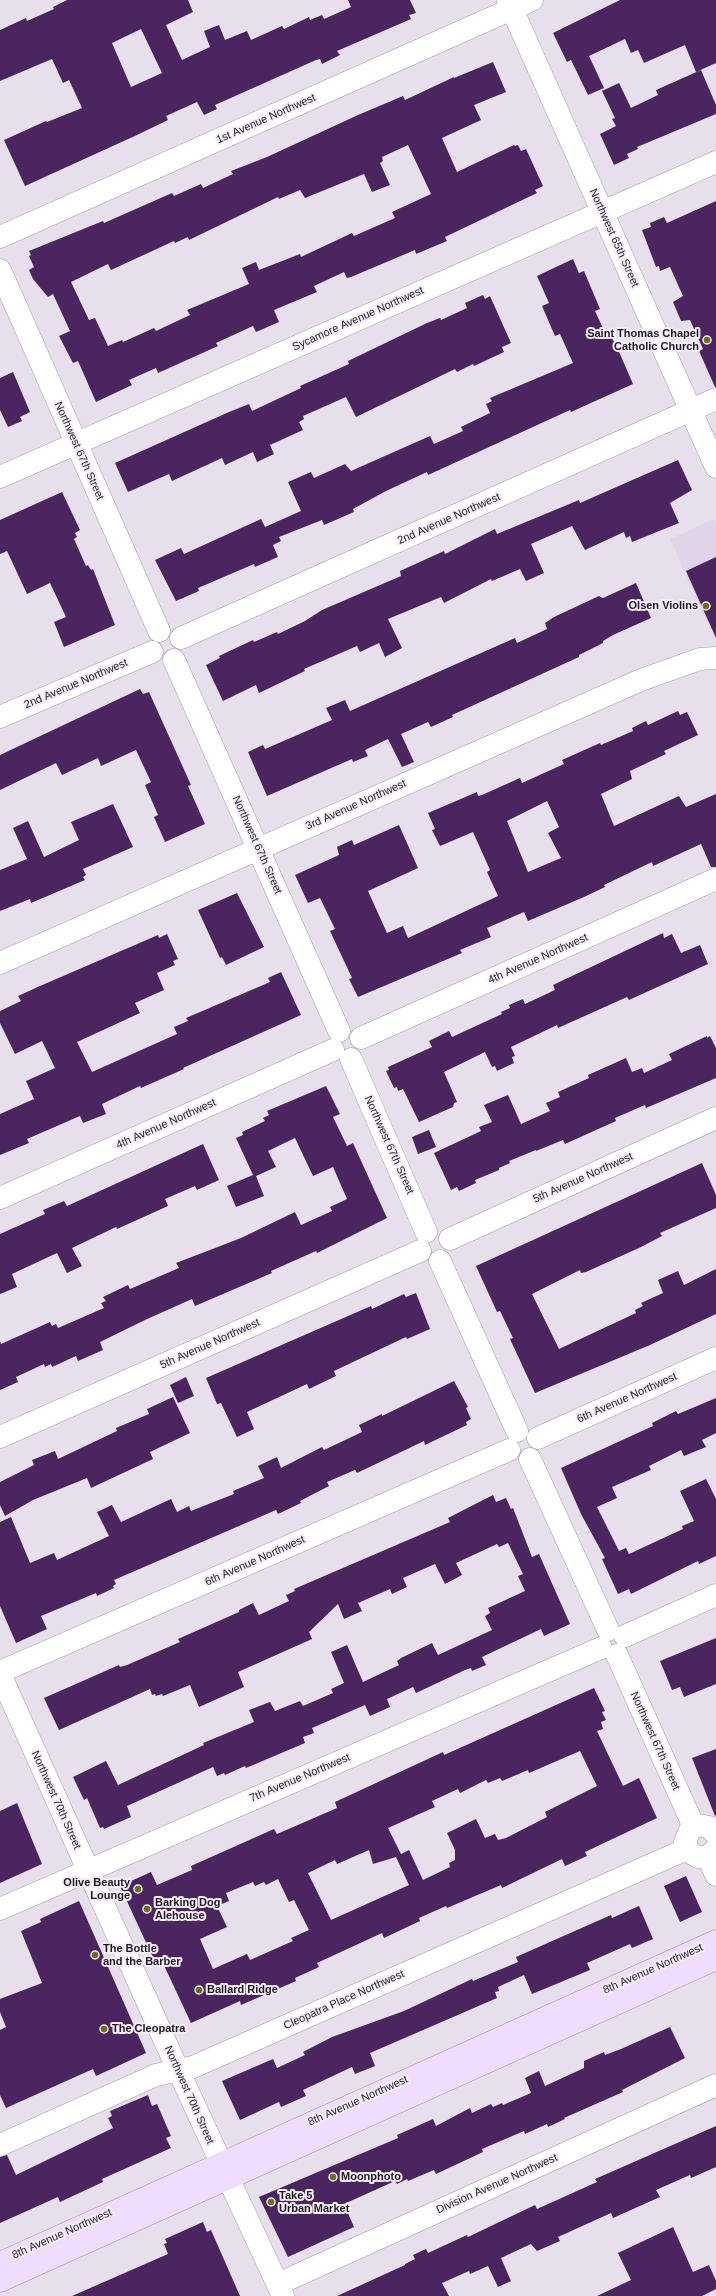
<!DOCTYPE html>
<style>
body{margin:0}
canvas{display:block;background:#e7e0ec}
</style>
<canvas width="716" height="2296"></canvas>
<script>
const ctx = document.querySelector('canvas').getContext('2d');
ctx.lineJoin = 'round';
function fillPath(path, color) {
  ctx.fillStyle = color;
  ctx.fill(path, 'evenodd');
}
function shape(rows) {
  const path = new Path2D();
  for (const r of rows) {
    path.moveTo(r[0], r[1]);
    for (let i = 2; i < r.length; i += 2) path.lineTo(r[i], r[i + 1]);
  }
  return path;
}
function strokePath(path, color, width, dash) {
  ctx.strokeStyle = color;
  ctx.lineWidth = width;
  ctx.lineCap = dash ? 'butt' : 'round';
  ctx.setLineDash(dash || []);
  ctx.stroke(path);
}
function drawText(font, color, halo, rows, align = 'center') {
  ctx.font = font + ' Arial,sans-serif';
  ctx.lineWidth = 4;
  ctx.setLineDash([]);
  ctx.textBaseline = 'middle';
  ctx.strokeStyle = halo;
  ctx.fillStyle = color;
  for (const [text, x, y, turn = 0] of rows) {
    ctx.save();
    ctx.translate(x, y);
    ctx.rotate((+turn || 0) * Math.PI / 180);
    ctx.textAlign = isNaN(turn) ? turn : align;
    if (halo) ctx.strokeText(text, 0, 0);
    ctx.fillText(text, 0, 0);
    ctx.restore();
  }
}
fillPath(shape([
 [713,519,716,525,716,618,707,622,670,539]
]), '#e0d5e8');
fillPath(shape([
 [67,0,188,0,193,12,166,25,182,60,210,47,204,31,219,25,225,40,247,31,251,40,282,26,284,29,309,17,310,20,322,15,324,19,351,7,348,0,410,0,416,13,409,15,411,19,337,51,340,55,322,64,320,59,316,60,215,105,217,109,204,115,197,102,166,116,168,120,137,135,25,186,4,140,46,121,47,122,82,108,69,80,63,83,52,59,0,81,0,30,26,18,27,21,54,9,53,7],
 [141,29,162,73,131,87,112,43],
 [620,0,716,0,716,63,696,72,685,45,644,63,638,50,631,53,625,39,589,56,604,88,588,95,571,60,567,62,553,33],
 [493,62,506,92,474,105,481,120,442,138,457,172,514,145,515,146,518,145,521,151,526,149,543,186,535,190,537,193,445,237,447,241,416,254,415,250,351,277,347,278,344,272,314,286,317,292,274,310,279,322,256,332,253,326,216,343,218,346,158,373,156,368,129,380,132,385,96,402,78,361,73,363,59,336,70,331,53,294,48,297,33,279,29,270,34,267,29,256,31,255,29,251,103,221,104,223,172,193,174,196,201,184,203,188,233,174,231,171,267,157,358,115,403,96,405,100,454,77,454,78],
 [408,145,431,194,392,212,395,218,354,236,352,233,301,257,300,254,259,270,256,262,242,268,249,284,187,310,190,315,156,331,154,328,123,342,122,340,108,346,95,318,89,320,71,282,108,264,111,270,174,241,175,243,188,237,189,240,278,197,279,199,300,190,305,198,364,174,372,192,390,185,380,163,383,161,382,157],
 [701,70,716,105,716,114,637,147,638,149,627,154,629,158,614,165,600,134,616,126,612,119,615,118,602,91,619,83,631,108,658,95,656,90],
 [716,201,716,387,715,387,699,351,703,349,690,320,681,321,673,302,683,296,670,267,660,271,659,266,656,267,642,230,651,227,650,223,664,217,667,223],
 [573,259,579,273,584,271,600,309,595,311,607,337,612,338,620,354,633,384,571,412,570,410,428,475,427,472,386,491,353,509,354,512,324,525,322,520,279,537,281,541,273,545,278,557,255,567,254,564,198,588,199,591,176,601,155,560,181,548,184,554,261,519,265,527,301,511,288,482,311,472,314,478,345,464,351,471,430,436,434,444,463,431,461,427,490,413,486,404,492,401,490,398,573,363,560,334,555,336,542,306,549,303,537,276],
 [483,295,485,299,490,296,511,343,502,347,504,352,474,366,473,364,457,372,455,369,356,417,346,397,303,416,304,419,299,422,303,430,270,445,274,454,257,462,253,452,225,465,222,458,172,481,169,474,128,492,115,463,229,412,249,404,252,411,301,388,300,386,349,364,348,361,427,323,440,318,441,320,467,308,465,303],
 [13,372,30,412,20,417,22,421,8,427,0,410,0,378],
 [678,460,692,490,670,503,679,523,632,542,630,536,626,538,624,532,585,550,572,526,531,544,544,573,526,581,520,569,492,581,491,579,444,603,441,597,388,619,402,648,385,657,379,643,360,652,357,646,304,669,305,671,259,693,256,685,223,701,206,665,220,658,219,656,253,640,254,642,277,632,278,634,305,621,322,610,401,576,400,571,444,551,445,554,495,529,497,534,579,500,580,503],
 [62,492,80,530,75,533,77,537,74,539,86,566,88,565,91,570,93,569,115,625,64,647,54,622,66,617,50,583,27,594,7,551,0,554,0,520],
 [716,557,716,638,686,571],
 [636,583,651,618,613,635,603,641,603,643,579,655,579,657,452,715,453,717,431,727,428,722,401,734,414,762,402,767,388,739,365,750,368,756,353,762,352,759,267,796,248,752,263,745,265,749,332,720,326,708,345,700,350,711,515,638,517,643,547,629,545,623,554,617,599,596,603,598],
 [140,689,143,694,149,692,191,785,188,786,205,824,165,842,154,817,158,815,145,785,151,782,136,750,101,766,98,758,62,775,56,763,0,790,0,755],
 [678,711,680,715,687,712,698,735,664,751,666,754,630,771,632,779,601,794,614,826,679,796,686,807,716,794,716,867,711,867,701,844,653,866,652,862,604,885,605,887,584,897,528,921,524,912,487,928,491,937,460,950,462,953,358,997,349,979,352,978,330,931,335,929,320,898,308,903,295,875,339,855,337,847,352,840,354,845,399,825,418,868,368,891,387,933,403,926,408,938,498,896,487,872,490,870,473,832,440,846,432,830,435,829,428,813,477,792,478,796,482,795,520,778,522,783,564,764,562,760,600,743,601,745,633,731,632,728,646,721,648,725],
 [547,801,559,827,548,833,561,858,528,872,507,821],
 [113,804,133,847,83,869,86,875,83,877,85,880,31,903,30,899,0,911,0,870,27,859,13,828,28,821,44,857,79,840,71,822],
 [237,893,264,947,226,965,222,957,220,958,198,910],
 [663,933,664,938,672,934,681,953,700,945,708,964,629,1000,627,997,558,1028,557,1025,511,1047,515,1056,512,1057,514,1063,497,1071,495,1066,492,1067,485,1052,444,1072,457,1102,454,1103,453,1107,419,1122,403,1089,398,1091,397,1087,394,1088,386,1071,389,1070,388,1067,432,1047,429,1041,449,1031,452,1037,502,1014,501,1012,510,1008,509,1005,523,999,525,1004,555,990,553,985],
 [167,934,178,959,173,961,175,965,157,973,164,990,135,1003,140,1013,77,1042,92,1072,177,1034,174,1027,188,1021,186,1018,270,982,268,978,281,972,301,1015,183,1068,184,1069,141,1088,140,1086,102,1104,106,1114,83,1123,80,1116,27,1139,29,1143,0,1155,0,1114,34,1099,26,1081,55,1068,42,1041,15,1054,0,1023,0,1011,21,1001,18,996,40,986,158,935,159,938],
 [707,1036,707,1038,710,1036,716,1048,716,1078,646,1108,645,1105,615,1118,616,1121,565,1144,563,1140,536,1151,536,1150,509,1161,510,1163,499,1168,499,1170,475,1180,476,1183,459,1191,457,1187,451,1190,434,1153,481,1131,479,1127,492,1122,484,1105,508,1095,521,1124,550,1111,546,1103,560,1097,558,1092,589,1078,588,1075,626,1058,632,1072,642,1068,644,1073,672,1060,669,1054],
 [326,1086,340,1114,333,1117,347,1146,353,1143,387,1218,317,1253,316,1251,271,1271,272,1273,195,1306,192,1299,145,1320,100,1342,103,1350,78,1361,76,1356,52,1367,51,1364,45,1367,44,1364,16,1377,18,1382,0,1390,0,1341,1,1344,50,1322,52,1326,56,1324,58,1328,104,1308,101,1303,106,1301,103,1297,128,1285,130,1289,179,1268,176,1263,241,1238,295,1212,301,1225,332,1211,330,1207,347,1199,333,1167,313,1176,295,1138,268,1151,276,1167,256,1176,264,1196,236,1207,227,1186,253,1175,236,1138,243,1135,242,1132,265,1121,263,1118,269,1115,267,1111],
 [429,1130,436,1147,418,1154,412,1137],
 [203,1144,219,1180,197,1190,195,1186,165,1199,168,1206,117,1229,116,1227,72,1248,82,1266,67,1273,57,1253,12,1274,17,1287,0,1294,0,1234,45,1214,43,1210,64,1201,67,1206],
 [702,1163,716,1195,716,1208,660,1233,662,1236,641,1247,586,1272,581,1273,580,1270,532,1294,559,1349,636,1313,635,1310,643,1306,641,1303,663,1293,658,1280,678,1271,684,1285,716,1269,716,1314,650,1345,535,1393,510,1339,513,1338,500,1311,497,1312,476,1266],
 [416,1293,430,1329,407,1339,406,1337,334,1371,336,1376,309,1389,307,1384,247,1412,254,1429,237,1437,221,1403,217,1404,206,1378,371,1306,372,1309,404,1294,406,1297],
 [186,1377,194,1396,178,1403,170,1385],
 [454,1381,468,1407,466,1408,471,1419,466,1422,467,1425,425,1445,424,1441,357,1473,355,1470,327,1482,329,1486,300,1501,301,1503,278,1514,276,1510,114,1580,116,1584,113,1586,114,1588,97,1596,96,1593,41,1616,47,1629,16,1643,0,1606,0,1522,11,1517,30,1563,54,1553,57,1560,109,1536,97,1512,112,1505,121,1522,171,1499,177,1512,189,1506,191,1511,206,1505,234,1494,233,1491,264,1478,258,1466,277,1457,281,1468,322,1447,324,1450,362,1432,359,1425,382,1414,382,1416],
 [173,1397,190,1433,150,1452,153,1459,91,1488,87,1478,33,1500,5,1516,0,1505,0,1482,34,1465,32,1460,55,1451,58,1459,117,1431,116,1428,149,1414,147,1409],
 [716,1398,716,1433,702,1440,706,1447,684,1456,681,1450,649,1466,651,1470,612,1487,617,1498,597,1507,619,1551,626,1548,629,1554,683,1529,682,1526,694,1521,680,1491,706,1479,716,1499,716,1556,699,1564,698,1561,631,1594,629,1589,618,1594,602,1559,605,1558,581,1514,561,1468,653,1426,652,1423,676,1411,678,1414],
 [493,1495,496,1502,506,1498,511,1509,513,1508,532,1557,539,1554,570,1624,544,1636,541,1629,482,1657,486,1665,472,1671,471,1668,465,1670,416,1693,413,1687,387,1699,390,1707,370,1716,365,1705,312,1728,314,1733,303,1737,305,1743,246,1768,245,1766,225,1775,224,1773,217,1776,213,1767,127,1806,131,1817,104,1829,103,1827,100,1828,87,1798,84,1800,73,1777,106,1761,118,1785,204,1745,203,1743,254,1722,249,1710,270,1702,275,1711,300,1701,303,1706,333,1693,331,1689,344,1683,331,1652,347,1645,363,1682,399,1665,397,1661,401,1658,432,1643,438,1655,492,1630,485,1616,490,1613,488,1608,525,1591,518,1576,523,1574,508,1543,499,1547,497,1544,456,1563,462,1575,445,1584,435,1564,403,1578,407,1587,392,1594,390,1589,358,1603,362,1611,344,1619,338,1604,309,1632,312,1639,238,1672,244,1687,199,1707,190,1685,163,1696,162,1694,156,1696,155,1694,152,1695,150,1689,59,1730,44,1698,119,1665,120,1667,127,1665,180,1642,178,1639,239,1612,239,1610,253,1603,259,1615,289,1601,286,1595,295,1591,294,1589,450,1522,448,1518],
 [716,1638,716,1684,684,1697,680,1687,672,1690,660,1661],
 [594,1688,605,1711,602,1712,606,1720,601,1722,603,1729,597,1731,623,1786,639,1778,657,1818,585,1852,587,1856,565,1866,562,1859,502,1888,501,1885,447,1908,446,1906,419,1918,420,1921,384,1938,382,1933,317,1963,319,1967,295,1978,296,1981,241,2005,240,2001,191,2023,161,1959,155,1962,120,1886,151,1872,157,1885,192,1870,191,1866,274,1829,277,1834,337,1808,335,1802,443,1752,444,1755],
 [580,1751,597,1786,545,1812,547,1817,506,1838,498,1840,495,1834,485,1838,476,1819,447,1833,455,1850,455,1860,449,1863,450,1867,423,1880,409,1850,401,1854,388,1828,435,1807,432,1801,458,1789,460,1793,486,1780,488,1783,500,1778,502,1781,528,1770,529,1773],
 [369,1850,373,1864,396,1857,409,1885,331,1920,308,1873,335,1860,337,1864],
 [278,1879,289,1902,294,1900,309,1930,291,1938,293,1941,250,1960,247,1954,213,1969,200,1939,227,1927,217,1906,229,1901,226,1893,253,1882,255,1886,264,1882,266,1885],
 [716,1749,716,1815,715,1816,692,1758],
 [17,1803,42,1864,0,1883,0,1811],
 [686,1876,702,1912,680,1922,664,1886],
 [79,1901,146,2053,96,2076,93,2069,6,2108,0,2095,0,2030,6,2027,0,2012,0,1999,42,1983,21,1931,41,1922,40,1919],
 [639,1906,653,1939,632,1948,630,1944,587,1963,590,1970,532,1994,524,1975,498,1987,499,1991,495,1992,497,1998,370,2053,375,2066,355,2074,352,2067,303,2090,306,2096,281,2107,279,2102,240,2120,222,2081,273,2059,277,2068,305,2055,303,2052,332,2037,404,2011,472,1979,473,1981,518,1962,516,1957,611,1915,612,1918],
 [670,2027,685,2058,622,2090,623,2092,564,2118,565,2119,548,2127,547,2124,525,2134,524,2131,482,2149,483,2152,436,2174,434,2170,408,2181,407,2179,397,2184,395,2181,344,2204,354,2227,288,2257,259,2197,398,2138,397,2135,433,2119,436,2126,470,2108,472,2113,491,2104,493,2107,502,2103,503,2105,531,2093,525,2078,539,2071,545,2086,584,2068,584,2061,604,2052,605,2055,621,2049],
 [148,2095,152,2106,157,2104,171,2136,166,2138,171,2148,102,2179,103,2182,60,2202,58,2197,0,2223,0,2157,7,2155,16,2175,113,2128,108,2118,112,2116,110,2111],
 [716,2126,716,2167,691,2178,690,2175,656,2190,660,2197,613,2218,611,2213,558,2237,560,2241,537,2251,531,2244,501,2258,511,2281,498,2287,488,2266,470,2274,469,2271,442,2283,449,2296,337,2296,405,2265,405,2264,415,2259,413,2255,426,2249,428,2253,467,2235,468,2237,535,2205,537,2209,597,2182,595,2179],
 [203,2222,207,2232,211,2230,240,2296,72,2296,168,2254,164,2244,167,2243,165,2239],
 [673,2227,693,2272,709,2265,716,2281,716,2289,702,2296,597,2296,631,2280,618,2253]
]), '#4a255f');
const minor = shape([
 [508,0,716,467],
 [0,237,532,0],
 [0,270,159,631],
 [0,477,716,162],
 [181,638,716,399],
 [174,660,339,1031],
 [0,717,152,652],
 [0,963,641,680,700,659,716,658],
 [361,1038,716,879],
 [351,1059,426,1232],
 [0,1198,333,1050],
 [450,1239,716,1118],
 [440,1261,517,1431],
 [0,1437,420,1251],
 [538,1438,716,1358],
 [530,1459,608,1630],
 [625,1636,716,1595],
 [617,1655,694,1827],
 [0,1672,509,1450],
 [0,1674,178,2070,283,2296],
 [716,1834,709,1827,698,1825,690,1830,685,1842,689,1852,698,1857,708,1857,716,1849],
 [708,1857,716,1875],
 [0,1909,601,1648],
 [0,2145,156,2075,193,2067,687,1849],
 [278,2284,716,2085]
]);
const major = shape([
 [0,2263,716,1941],
 [0,2281,716,1959]
]);
strokePath(minor, '#a19aa5', 23);
strokePath(major, '#a08aaf', 23);
strokePath(minor, '#fff', 22);
strokePath(major, '#f0ddfd', 22);
for (const [x, y, r, color] of [
 [707,340,4,"#6e6e10"],
 [706,606,4,"#6e6e10"],
 [138,1889,4,"#6e6e10"],
 [147,1909,4,"#6e6e10"],
 [95,1955,4,"#6e6e10"],
 [199,1990,4,"#6e6e10"],
 [104,2029,4,"#6e6e10"],
 [333,2177,4,"#6e6e10"],
 [271,2202,4,"#6e6e10"]
]) {
  const dot = new Path2D();
  dot.arc(x, y, r, 0, 2 * Math.PI);
  ctx.fillStyle = color;
  ctx.fill(dot);
  strokePath(dot, '#f4edf9', 1.5);
}
drawText('11px', '#1e1b20', '#f4edf9', [
 ["1st Avenue Northwest",266,119,-24],
 ["Northwest 65th Street",614,238,66],
 ["Sycamore Avenue Northwest",358,319,-24],
 ["Northwest 67th Street",79,451,66],
 ["2nd Avenue Northwest",449,519,-24],
 ["2nd Avenue Northwest",76,684,-23],
 ["3rd Avenue Northwest",356,805,-24],
 ["Northwest 67th Street",257,845,66],
 ["4th Avenue Northwest",538,959,-24],
 ["4th Avenue Northwest",166,1124,-24],
 ["Northwest 67th Street",389,1145,66],
 ["5th Avenue Northwest",583,1178,-24],
 ["5th Avenue Northwest",210,1344,-24],
 ["6th Avenue Northwest",627,1398,-24],
 ["6th Avenue Northwest",255,1561,-24],
 ["Northwest 67th Street",655,1741,66],
 ["7th Avenue Northwest",300,1778,-23],
 ["Northwest 70th Street",56,1800,66],
 ["8th Avenue Northwest",653,1969,-24],
 ["Cleopatra Place Northwest",344,2000,-24],
 ["Northwest 70th Street",189,2095,66],
 ["8th Avenue Northwest",358,2101,-24],
 ["Division Avenue Northwest",497,2184,-24],
 ["8th Avenue Northwest",62,2234,-24]
]);
drawText('bold 11px', '#1e1b20', '#f4edf9', [
 ["Saint Thomas Chapel",699,334,"right"],
 ["Catholic Church",699,347,"right"],
 ["Olsen Violins",698,606,"right"],
 ["Olive Beauty",130,1883,"right"],
 ["Lounge",130,1896,"right"],
 ["Barking Dog",155,1903],
 ["Alehouse",155,1916],
 ["The Bottle",103,1949],
 ["and the Barber",103,1962],
 ["Ballard Ridge",207,1990],
 ["The Cleopatra",112,2029],
 ["Moonphoto",341,2177],
 ["Take 5",279,2196],
 ["Urban Market",279,2209]
], 'left');
</script>
